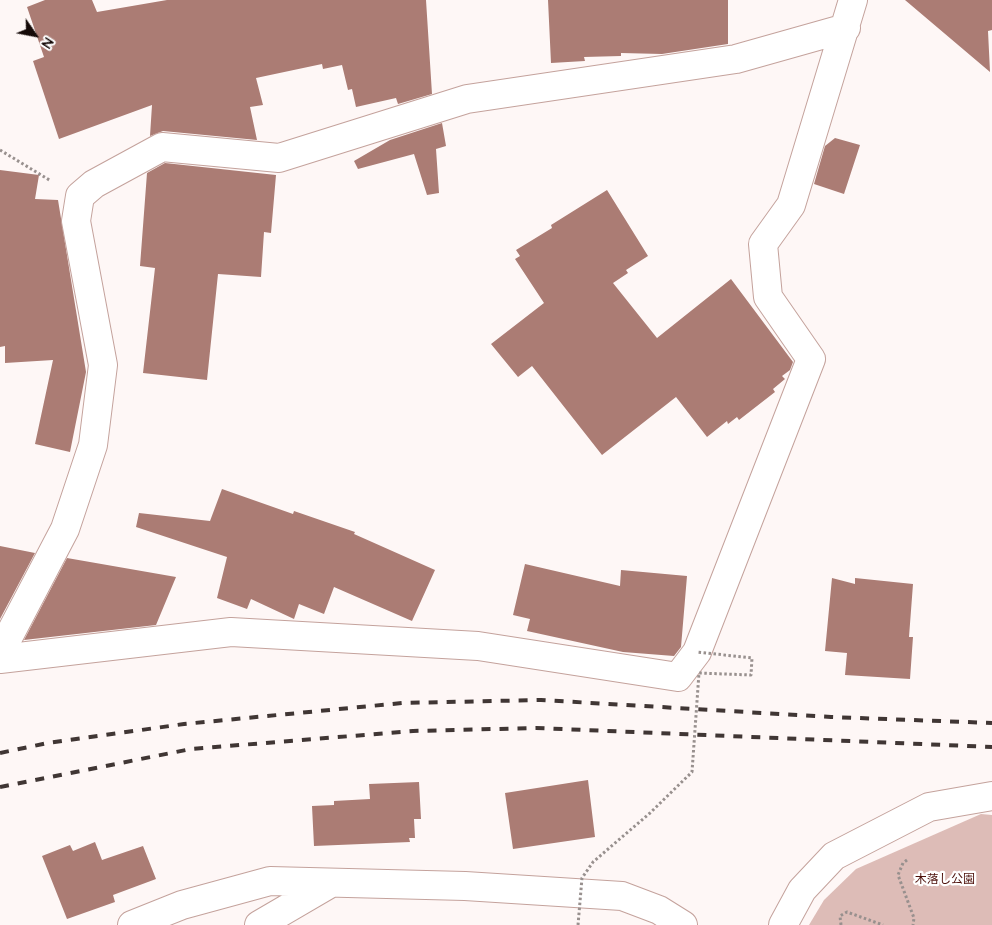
<!DOCTYPE html>
<meta charset="utf-8">
<style>
body{margin:0}
#map{position:relative;width:992px;height:925px;overflow:hidden;background:#fef7f6;font-family:Quicksand,sans-serif}
canvas{display:block}
.north{position:absolute;left:10px;top:10px;width:50px;height:50px;-webkit-text-stroke:4px #fff;paint-order:stroke;rotate:123deg;font-size:14px;font-weight:700;line-height:20px;text-align:center;color:#150a08}
.north::after{content:'';display:block;margin:auto;width:18px;height:22px;background:#150a08;clip-path:polygon(50% 0,100% 100%,50% 72%,0 100%)}
</style>
<div id="map">
<canvas width="992" height="925"></canvas>
<div class="north">N</div>
</div>
<script>
const ctx = document.querySelector('canvas').getContext('2d');
ctx.lineJoin = 'round';
function fillPath(path, color) {
  ctx.fillStyle = color;
  ctx.fill(path, 'evenodd');
}
function shape(rows) {
  const path = new Path2D();
  for (const r of rows) {
    path.moveTo(r[0], r[1]);
    for (let i = 2; i < r.length; i += 2) path.lineTo(r[i], r[i + 1]);
  }
  return path;
}
function strokePath(path, color, width, dash) {
  ctx.strokeStyle = color;
  ctx.lineWidth = width;
  ctx.lineCap = dash ? 'butt' : 'round';
  ctx.setLineDash(dash || []);
  ctx.stroke(path);
}
function drawText(font, color, halo, rows, align = 'center') {
  ctx.font = font + ' Quicksand,"Noto Sans JP",sans-serif';
  ctx.lineWidth = 4.5;
  ctx.setLineDash([]);
  ctx.textBaseline = 'middle';
  ctx.strokeStyle = halo;
  ctx.fillStyle = color;
  for (const [text, x, y, turn = 0] of rows) {
    ctx.save();
    ctx.translate(x, y);
    ctx.rotate((+turn || 0) * Math.PI / 180);
    ctx.textAlign = isNaN(turn) ? turn : align;
    if (halo) ctx.strokeText(text, 0, 0);
    ctx.fillText(text, 0, 0);
    ctx.restore();
  }
}
fillPath(shape([
 [981,814,992,815,992,925,809,925,824,900,856,869]
]), '#ddbcb7');
fillPath(shape([
 [45,0,92,0,97,12,167,0,426,0,432,94,398,104,396,98,356,107,352,89,348,90,342,65,323,69,322,64,256,78,263,105,250,107,257,140,163,131,150,136,152,105,59,139,33,61,44,57,27,7],
 [548,0,728,0,728,44,662,54,621,53,621,56,584,57,585,61,551,63],
 [905,0,992,0,992,30,988,31,990,72],
 [442,123,446,146,436,149,439,193,427,195,414,154,358,169,354,161,390,140],
 [835,138,860,145,844,194,814,184,825,146],
 [165,163,276,175,271,233,264,232,261,277,218,274,207,380,143,373,155,268,140,266,147,173],
 [0,170,39,175,35,199,58,200,86,372,70,452,35,444,53,360,5,363,5,346,0,347],
 [607,190,648,256,626,270,628,273,613,283,657,338,731,279,793,362,790,370,782,376,785,379,773,389,775,392,739,420,737,417,728,424,727,421,707,437,676,397,602,455,532,366,518,377,491,344,544,303,515,259,520,256,516,250,552,228,551,225],
 [222,489,293,514,294,511,355,532,354,534,435,570,412,621,334,587,324,614,299,604,294,619,251,599,247,609,217,598,227,557,136,527,139,513,210,521],
 [0,546,35,553,0,619],
 [67,558,176,577,156,625,24,640],
 [525,564,620,586,621,570,687,576,681,647,674,656,623,652,527,631,530,619,513,615],
 [832,578,855,584,855,578,913,584,909,637,913,637,910,679,845,675,847,653,825,651],
 [588,780,595,837,513,849,505,793],
 [419,782,421,819,414,819,415,838,409,838,410,842,314,846,312,806,334,805,334,801,370,799,369,784],
 [95,842,102,860,143,846,156,879,113,895,115,902,67,919,42,856,70,845,73,851]
]), '#ab7c74');
const minor = shape([
 [0,653,65,529,93,445,103,365,76,221,80,196,94,184,162,147,279,158,467,99,736,59,846,28],
 [0,659,231,632,478,646,678,677,697,652,811,359,768,297,763,244,791,205,853,0],
 [132,925,182,905,270,881,465,886,622,896,659,910,683,925],
 [259,925,331,883],
 [783,925,802,890,834,856,929,807,992,796]
]);
strokePath(minor, '#c4a29c', 30);
strokePath(shape([
 [0,150,51,181],
 [907,860,903,863,898,875,914,918,913,925],
 [841,925,840,916,847,912,883,925]
]), '#98908e', 3, [2.5, 2.5]);
strokePath(minor, '#fff', 28);
strokePath(shape([
 [0,753,48,743,184,724,402,703,541,700,831,717,992,723],
 [0,787,191,749,413,731,536,728,992,747]
]), '#403634', 4, [9, 9]);
strokePath(shape([
 [578,925,582,878,593,862,650,813,692,772,699,673,751,675,752,658,697,652]
]), '#98908e', 3, [2.5, 2.5]);
drawText('12px', '#4d110b', '#fff', [
 ["木落し公園",945,879]
]);
</script>
